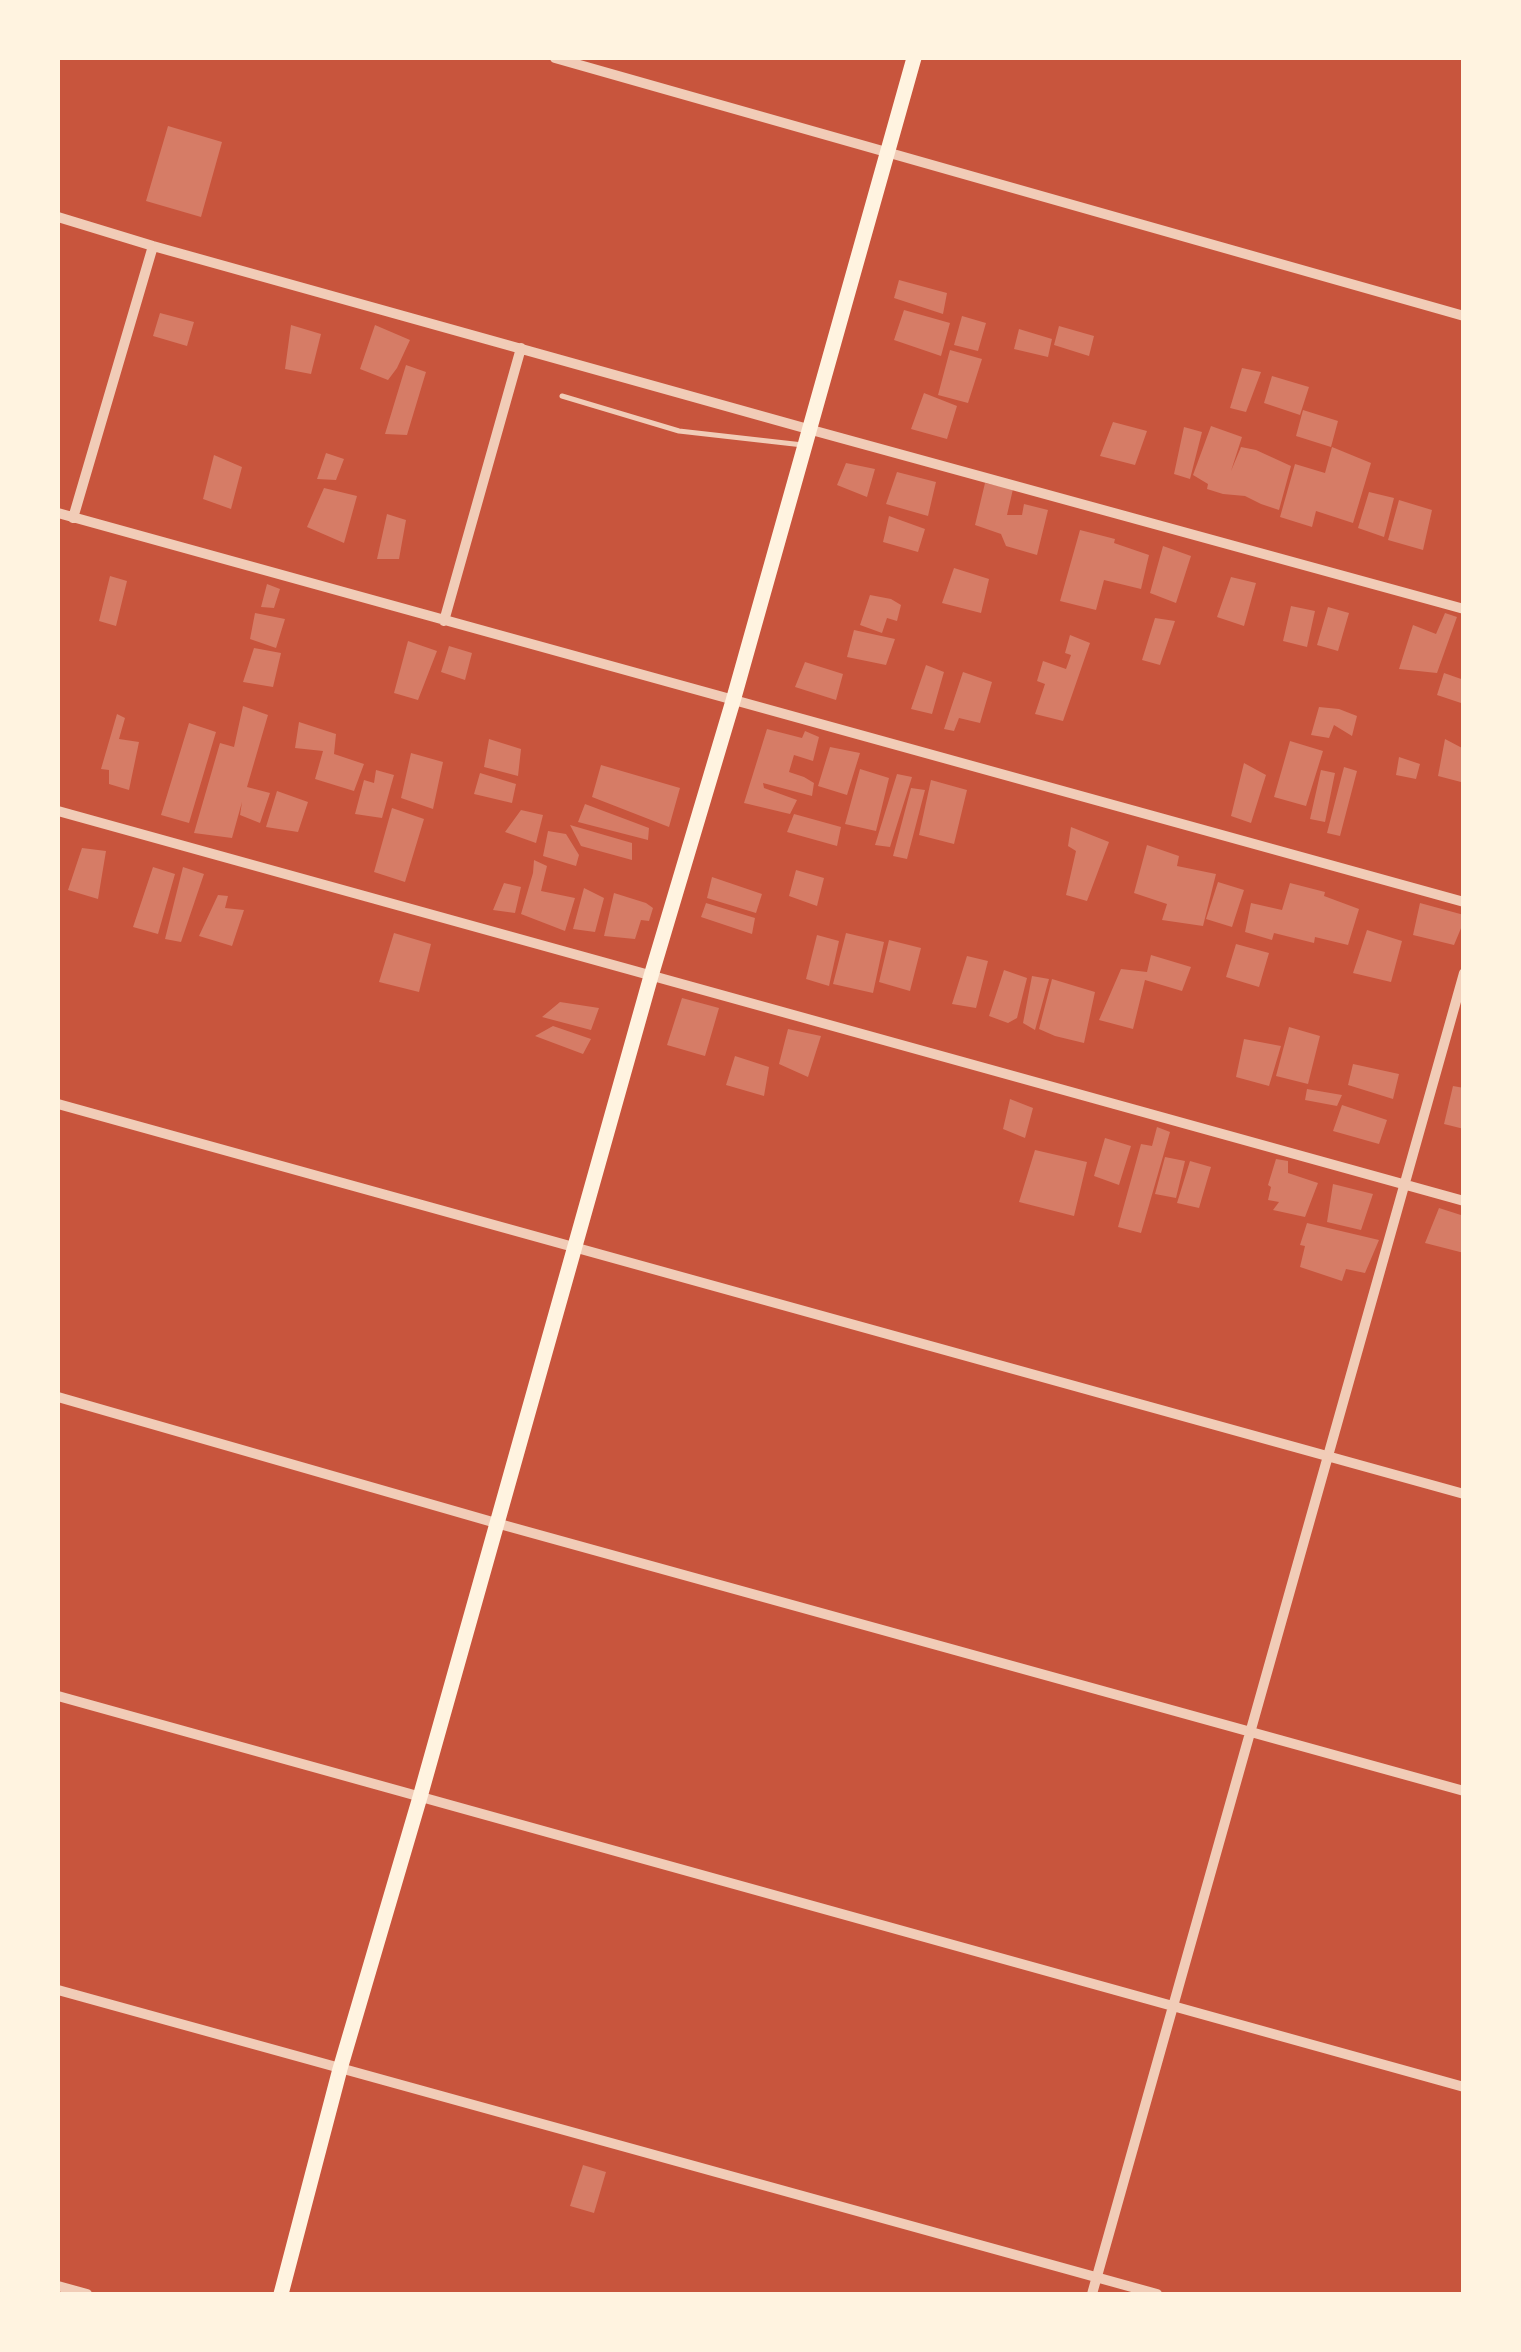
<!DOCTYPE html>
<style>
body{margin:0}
#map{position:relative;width:1521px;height:2352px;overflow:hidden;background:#c8553d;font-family:"Alegreya Sans",sans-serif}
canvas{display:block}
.frame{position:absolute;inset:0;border:60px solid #fff3e0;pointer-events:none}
</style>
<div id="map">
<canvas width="1521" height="2352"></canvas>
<div class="frame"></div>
</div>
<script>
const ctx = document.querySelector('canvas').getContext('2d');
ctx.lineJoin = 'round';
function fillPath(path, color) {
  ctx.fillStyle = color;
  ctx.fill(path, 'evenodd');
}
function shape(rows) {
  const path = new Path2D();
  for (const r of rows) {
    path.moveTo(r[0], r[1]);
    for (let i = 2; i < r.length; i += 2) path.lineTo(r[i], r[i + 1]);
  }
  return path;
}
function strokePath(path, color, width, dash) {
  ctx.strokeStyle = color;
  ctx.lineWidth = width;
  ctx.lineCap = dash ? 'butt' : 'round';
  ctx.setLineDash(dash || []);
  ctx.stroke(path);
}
fillPath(shape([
 [168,126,222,142,201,217,146,201],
 [899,280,947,293,943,314,894,298],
 [904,310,950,323,941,356,894,340],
 [160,313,194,322,187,346,153,336],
 [962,316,986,323,978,351,954,345],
 [291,325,321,334,311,374,285,369],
 [375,325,410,340,397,368,388,380,360,369],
 [1059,326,1094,336,1089,356,1054,345],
 [1019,329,1052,339,1048,357,1014,349],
 [950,350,982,359,968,403,938,395],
 [406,365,426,372,407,435,385,434],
 [1242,368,1261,372,1246,412,1230,408],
 [1272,376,1309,387,1300,415,1264,403],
 [924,393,957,406,947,439,911,429],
 [1303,410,1338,421,1331,447,1296,436],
 [1113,422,1147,431,1135,465,1100,456],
 [1211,426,1242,437,1231,471,1241,447,1256,450,1291,466,1279,510,1261,504,1245,496,1223,494,1207,489,1208,484,1193,475],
 [1184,427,1202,432,1190,479,1174,474],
 [1332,447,1371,463,1353,523,1316,511,1312,527,1280,517,1295,464,1325,473],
 [326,453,344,459,336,480,317,479],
 [214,455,242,467,231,509,203,499],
 [846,463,875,469,867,497,837,485],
 [897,472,936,482,928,516,886,504],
 [985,483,1013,489,1007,515,1022,515,1024,504,1048,510,1037,555,1006,546,1001,534,975,525],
 [324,488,357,496,344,543,307,527],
 [1369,492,1394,498,1384,537,1358,528],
 [1399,500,1432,510,1423,550,1388,540],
 [387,514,406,520,399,559,377,559],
 [889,516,925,529,918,552,883,542],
 [1080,530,1115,539,1114,543,1149,555,1141,589,1104,580,1096,610,1060,601],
 [1163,546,1191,556,1176,603,1150,593],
 [954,568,989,579,981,613,942,603],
 [110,576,127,581,116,626,99,621],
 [1231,577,1256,583,1244,626,1217,617],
 [267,584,280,589,274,608,261,607],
 [870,595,891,599,901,605,897,621,887,618,882,633,860,625],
 [1291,606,1315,611,1307,647,1283,641],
 [1328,607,1349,613,1338,651,1317,645],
 [255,613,285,619,276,648,250,639],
 [1445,613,1457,617,1437,673,1399,669,1413,625,1436,634],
 [1155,618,1175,621,1160,665,1142,660],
 [854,630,895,639,886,665,847,657],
 [1070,635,1090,643,1063,721,1035,714,1045,684,1037,681,1043,661,1066,669,1071,655,1065,653],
 [408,641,437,651,418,700,394,693],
 [449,646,472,653,465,680,441,672],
 [254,648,281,653,273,687,243,682],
 [805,662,843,674,836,700,795,687],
 [926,665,944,672,932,714,911,709],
 [963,672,992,682,980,723,959,718,954,731,944,729],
 [1444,673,1464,680,1464,704,1437,695],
 [243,706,268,715,247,787,270,793,260,823,240,815,242,802,232,838,194,833,220,743,234,747],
 [1319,707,1339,709,1357,716,1352,736,1334,725,1329,738,1311,735],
 [117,714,125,718,119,739,139,742,129,790,109,784,109,770,101,769],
 [299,722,336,734,334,754,364,764,354,791,315,779,323,751,295,748],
 [189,723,216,732,189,823,161,815],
 [767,729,802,738,805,731,819,737,813,761,794,755,789,772,804,777,814,783,812,796,763,783,764,788,797,800,790,814,744,803],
 [489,739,521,749,518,776,484,767],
 [1445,739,1464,749,1461,782,1438,776],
 [1290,741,1323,751,1306,806,1274,797],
 [830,747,860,753,847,795,818,786],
 [411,753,443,762,433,809,401,798],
 [1399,757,1420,764,1416,779,1396,775],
 [1244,763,1266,775,1251,823,1231,816],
 [601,765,680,788,669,827,592,797],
 [1344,767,1357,771,1340,836,1327,833],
 [860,769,889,778,876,831,845,824],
 [376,770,394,775,382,818,355,814,364,780,374,783],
 [1321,770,1335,773,1325,822,1310,819],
 [480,773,516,784,512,803,474,794],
 [897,774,912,777,890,847,875,845],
 [931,780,967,790,954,844,919,835],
 [911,788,925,790,907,859,893,856],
 [277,791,308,802,298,832,266,827],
 [585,804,649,828,648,840,578,822],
 [392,808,424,819,405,882,374,872],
 [521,810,543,815,536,843,505,832],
 [794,814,841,827,837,846,787,832],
 [570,825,632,843,632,860,581,846],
 [1071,827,1109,842,1087,901,1066,895,1076,851,1068,846],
 [548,831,566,834,579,855,576,866,543,856],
 [1147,845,1179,856,1177,866,1216,874,1203,926,1162,920,1167,904,1134,893],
 [82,848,106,851,98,899,68,890],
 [534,860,547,866,541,891,575,898,565,931,521,914,533,873],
 [153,867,175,874,158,934,133,927],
 [183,867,204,874,181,942,165,939],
 [796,870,824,878,817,906,789,896],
 [712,877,762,894,756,913,707,898],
 [1218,882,1244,890,1232,927,1206,919],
 [504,883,521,887,515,913,493,910],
 [1290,883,1325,892,1324,896,1359,909,1348,945,1315,937,1314,943,1274,933,1272,940,1245,932,1251,903,1282,910],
 [584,888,604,898,595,932,573,929],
 [614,893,646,903,653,908,649,921,641,920,635,939,604,936],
 [218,895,228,896,225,908,244,910,232,946,199,936],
 [706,903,755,918,752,934,701,917],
 [1420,903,1464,915,1464,921,1454,945,1413,935],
 [1367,930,1402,941,1391,982,1353,973],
 [394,933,431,944,419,992,379,982],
 [846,933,884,942,873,993,833,984],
 [817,935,839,941,829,986,806,979],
 [889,940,921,948,910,991,879,982],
 [1236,944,1269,953,1259,987,1226,977],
 [1151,955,1191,967,1182,991,1145,980,1133,1029,1099,1020,1121,969,1147,972],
 [967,956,988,961,976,1008,952,1004],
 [1004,970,1027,978,1017,1018,1008,1023,989,1016],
 [1032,976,1049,979,1035,1030,1023,1023],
 [1052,979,1095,992,1084,1043,1055,1036,1039,1029],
 [682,998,719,1008,705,1056,667,1045],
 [560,1002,599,1008,591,1030,542,1017],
 [553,1026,591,1039,583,1054,535,1036],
 [1289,1027,1320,1036,1308,1084,1276,1076],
 [788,1029,821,1036,808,1077,779,1064],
 [1244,1039,1281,1046,1269,1086,1236,1077],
 [735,1056,769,1067,764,1096,726,1085],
 [1353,1064,1399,1074,1393,1099,1348,1085],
 [1453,1086,1464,1088,1464,1129,1444,1124],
 [1307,1089,1342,1095,1337,1106,1305,1100],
 [1010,1099,1033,1108,1025,1138,1003,1129],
 [1342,1105,1387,1120,1379,1144,1333,1131],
 [1157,1127,1170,1132,1141,1233,1118,1227,1141,1144,1152,1146],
 [1105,1138,1131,1146,1119,1185,1094,1176],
 [1035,1150,1087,1162,1074,1216,1019,1202],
 [1165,1157,1185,1161,1176,1198,1155,1194],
 [1276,1159,1288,1161,1288,1173,1318,1183,1305,1217,1273,1210,1279,1202,1268,1200,1271,1187,1268,1185],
 [1190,1161,1211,1167,1199,1208,1177,1203],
 [1333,1184,1373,1194,1361,1230,1327,1222],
 [1439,1208,1464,1216,1464,1253,1425,1243],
 [1307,1223,1379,1240,1365,1273,1346,1269,1342,1281,1300,1267,1305,1246,1300,1245],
 [583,2165,606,2172,594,2213,570,2206]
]), '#d67c66');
strokePath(shape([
 [562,396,679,431,803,445]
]), '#f1ccb7', 5);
strokePath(shape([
 [555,58,1464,316],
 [58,217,153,246,808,429,1464,609],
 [58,513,1464,902],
 [73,518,153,246],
 [444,621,521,348],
 [58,811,1464,1201],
 [58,1104,1464,1494],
 [58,1397,496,1523,1464,1791],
 [58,1696,1464,2087],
 [58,1990,1157,2294],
 [58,2286,87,2294],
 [1092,2294,1464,973]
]), '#f1ccb7', 10);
strokePath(shape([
 [281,2294,340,2069,420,1797,651,976,733,701,914,58]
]), '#fff3e0', 15);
</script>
